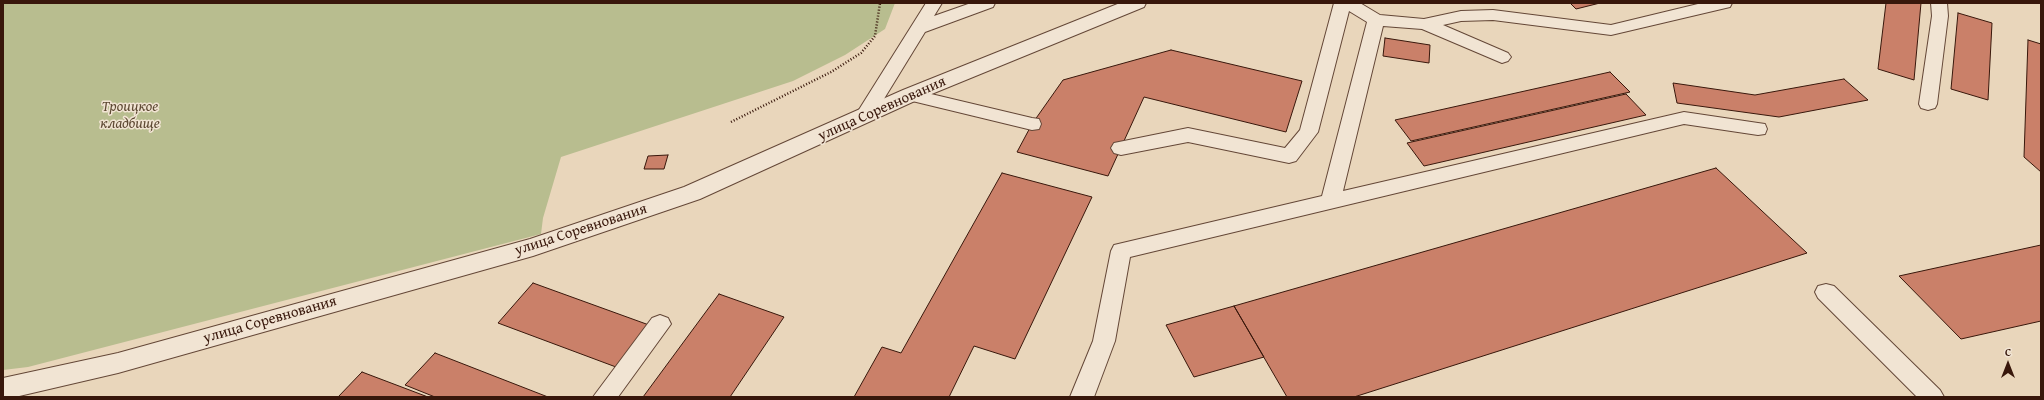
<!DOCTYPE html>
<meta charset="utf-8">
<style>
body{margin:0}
#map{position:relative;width:2044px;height:400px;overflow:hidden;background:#e9d6bb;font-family:"Gentium Book Plus",serif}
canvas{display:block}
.frame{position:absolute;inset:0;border:4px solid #38170b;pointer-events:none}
.north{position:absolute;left:1988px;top:344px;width:40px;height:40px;-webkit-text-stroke:3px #f1e4d3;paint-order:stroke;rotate:0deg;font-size:11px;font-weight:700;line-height:16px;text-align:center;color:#38170b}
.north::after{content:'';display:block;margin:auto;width:14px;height:18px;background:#38170b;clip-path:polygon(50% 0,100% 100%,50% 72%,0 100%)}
</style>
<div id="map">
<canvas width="2044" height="400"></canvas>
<div class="frame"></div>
<div class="north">С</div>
</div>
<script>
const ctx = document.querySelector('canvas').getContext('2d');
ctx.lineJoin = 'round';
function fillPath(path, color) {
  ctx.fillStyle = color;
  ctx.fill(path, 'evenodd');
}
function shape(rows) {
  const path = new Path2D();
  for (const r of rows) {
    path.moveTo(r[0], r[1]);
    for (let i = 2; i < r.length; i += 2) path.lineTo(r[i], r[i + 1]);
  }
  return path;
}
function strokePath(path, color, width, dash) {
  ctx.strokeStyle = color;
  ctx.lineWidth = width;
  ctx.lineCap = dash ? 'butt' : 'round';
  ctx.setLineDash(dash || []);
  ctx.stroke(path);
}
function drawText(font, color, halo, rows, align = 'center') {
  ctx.font = font + ' "Gentium Book Plus",serif';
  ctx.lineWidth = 3;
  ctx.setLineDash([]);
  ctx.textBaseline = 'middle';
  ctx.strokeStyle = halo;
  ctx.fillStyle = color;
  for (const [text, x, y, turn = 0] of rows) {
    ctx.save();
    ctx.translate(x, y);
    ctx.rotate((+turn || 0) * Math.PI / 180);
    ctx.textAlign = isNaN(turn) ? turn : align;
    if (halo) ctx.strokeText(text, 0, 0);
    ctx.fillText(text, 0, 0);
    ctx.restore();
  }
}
fillPath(shape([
 [3,3,895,3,885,29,845,55,793,81,561,157,543,218,541,234,28,367,3,370]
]), '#b8bd8f');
const building = shape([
 [1570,3,1600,3,1576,9,1570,3],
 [1886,3,1921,3,1914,80,1878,69,1886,3],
 [1958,13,1992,23,1988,100,1951,89,1958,13],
 [1385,38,1430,45,1429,63,1383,56,1385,38],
 [2028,40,2041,44,2041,172,2024,157,2028,40],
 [1171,50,1302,81,1286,132,1144,97,1108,176,1017,152,1032,124,1063,80,1171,50],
 [1610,72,1630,92,1411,141,1395,120,1610,72],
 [1844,79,1868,100,1779,117,1677,103,1673,83,1755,95,1844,79],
 [1626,94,1646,115,1424,166,1407,143,1626,94],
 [668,155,664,169,644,169,648,156,668,155],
 [1716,168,1807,253,1354,397,1287,397,1234,306,1716,168],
 [1002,173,1092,197,1015,359,974,346,949,397,854,397,882,347,901,353,1002,173],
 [2041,245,2041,321,1961,339,1899,276,2041,245],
 [533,283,649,325,616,367,498,323,533,283],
 [719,294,784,317,730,397,643,397,719,294],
 [1234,306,1264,357,1194,377,1166,325,1234,306],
 [435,353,548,397,435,397,405,385,435,353],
 [362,372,428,397,338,397,362,372]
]);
fillPath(building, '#ca8069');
strokePath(building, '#38170b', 1);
const service = shape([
 [926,3,942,3,934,16,971,3,995,3,993,7,925,32,871,120,864,122,857,120,855,116,926,3],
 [1334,3,1360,3,1380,15,1424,19,1461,11,1493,10,1611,25,1702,3,1732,3,1730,7,1611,35,1493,20,1461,21,1443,25,1508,53,1511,57,1508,61,1502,63,1422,29,1383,26,1343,191,1684,112,1758,123,1765,124,1767,129,1765,134,1758,135,1684,124,1130,257,1115,341,1094,397,1070,397,1093,341,1111,251,1114,245,1322,196,1367,22,1349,11,1318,132,1296,161,1289,163,1188,142,1121,155,1114,153,1111,148,1114,143,1188,128,1285,148,1300,130,1334,3],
 [1931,3,1947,3,1948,16,1937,104,1935,108,1928,110,1921,108,1919,104,1932,16,1931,3],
 [910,89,1032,118,1039,119,1041,124,1039,129,1032,130,904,99,901,95,904,91,910,89],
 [1826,284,1834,286,1940,390,1944,397,1917,397,1818,298,1815,292,1818,286,1826,284],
 [660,315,668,318,671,324,618,397,593,397,652,318,660,315]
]);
const minor = shape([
 [1120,3,1146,3,1144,7,917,100,700,199,533,256,118,373,15,397,3,397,3,378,118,353,530,239,684,187,903,90,1120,3]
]);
strokePath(service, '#644737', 2);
strokePath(minor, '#644737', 2);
strokePath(shape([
 [731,122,831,72,861,53,875,36,880,3]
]), '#38170b', 2.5, [1, 2]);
fillPath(service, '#f1e4d3');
fillPath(minor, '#f1e4d3');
drawText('italic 15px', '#5e4933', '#f1e4d3', [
 ["Троицкое",130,107],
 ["кладбище",130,124]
]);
drawText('15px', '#38170b', '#f1e4d3', [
 ["улица Соревнования",882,109,-24],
 ["улица Соревнования",581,230,-18],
 ["улица Соревнования",270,320,-16]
]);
</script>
